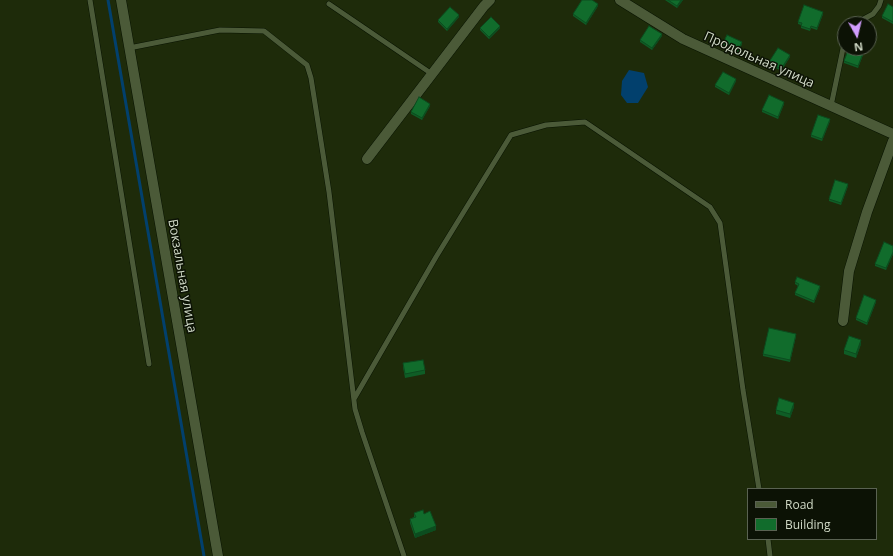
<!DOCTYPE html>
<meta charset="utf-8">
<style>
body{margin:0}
#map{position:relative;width:893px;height:556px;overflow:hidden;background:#1e2b0a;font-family:"Open Sans",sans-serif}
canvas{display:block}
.legend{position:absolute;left:747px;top:488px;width:130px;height:52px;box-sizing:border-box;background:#0c1205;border:1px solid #5a6252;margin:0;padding:5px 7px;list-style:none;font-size:12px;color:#d0d9c6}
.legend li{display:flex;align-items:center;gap:8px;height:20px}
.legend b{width:20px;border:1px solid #5a6252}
.north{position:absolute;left:837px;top:16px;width:40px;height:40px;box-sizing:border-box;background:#0c1205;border:1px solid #5a6252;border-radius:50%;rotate:172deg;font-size:11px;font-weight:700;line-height:16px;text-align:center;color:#d0d9c6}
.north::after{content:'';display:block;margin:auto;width:14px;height:18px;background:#d19dfe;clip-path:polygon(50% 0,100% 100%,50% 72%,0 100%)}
</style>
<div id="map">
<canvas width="893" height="556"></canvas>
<ul class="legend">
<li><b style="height:5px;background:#4b5a38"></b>Road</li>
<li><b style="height:11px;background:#116c2c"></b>Building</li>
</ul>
<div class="north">N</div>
</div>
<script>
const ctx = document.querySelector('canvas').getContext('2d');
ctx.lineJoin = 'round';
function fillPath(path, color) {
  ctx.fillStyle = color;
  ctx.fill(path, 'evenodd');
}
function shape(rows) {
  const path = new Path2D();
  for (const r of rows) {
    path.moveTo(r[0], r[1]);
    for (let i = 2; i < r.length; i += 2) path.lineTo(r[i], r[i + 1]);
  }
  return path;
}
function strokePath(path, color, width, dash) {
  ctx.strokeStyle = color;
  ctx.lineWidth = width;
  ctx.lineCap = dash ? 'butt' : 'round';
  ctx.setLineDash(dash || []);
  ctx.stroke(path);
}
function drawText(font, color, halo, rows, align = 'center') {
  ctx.font = font + ' "Open Sans",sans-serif';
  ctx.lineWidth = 3;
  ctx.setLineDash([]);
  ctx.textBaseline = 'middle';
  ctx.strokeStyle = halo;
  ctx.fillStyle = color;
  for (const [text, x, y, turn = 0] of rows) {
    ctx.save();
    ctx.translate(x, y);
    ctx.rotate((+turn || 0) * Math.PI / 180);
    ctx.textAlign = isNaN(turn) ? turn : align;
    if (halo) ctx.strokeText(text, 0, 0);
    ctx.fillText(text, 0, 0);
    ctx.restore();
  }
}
fillPath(shape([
 [629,70,644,73,648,87,638,103,627,103,621,95,622,81]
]), '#02406d');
strokePath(shape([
 [108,0,204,556]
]), '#02406d', 3);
const service = shape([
 [90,0,149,364],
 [329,4,432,74],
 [856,24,860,21,873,14,879,6,881,0],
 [129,48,220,30,264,31,307,65,311,78,329,192,355,409,362,432,404,556],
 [831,106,845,39],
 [354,399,436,257,511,135,546,125,585,122,710,207,720,223,743,390,759,489],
 [768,539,770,556]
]);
const minor = shape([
 [121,0,218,556],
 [620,0,683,39,893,134],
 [367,159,484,6,490,0],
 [843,321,849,271,867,212,893,141]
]);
strokePath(service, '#081300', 6);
strokePath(minor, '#081300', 11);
strokePath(service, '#4b5a38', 5);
strokePath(minor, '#4b5a38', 10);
fillPath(shape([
 [665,0,683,0,677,8],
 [598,6,586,25,573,16,573,14],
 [893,7,893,24,882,18,882,16],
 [823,14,817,30,811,28,810,31,801,28,801,25,798,24,798,22],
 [459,17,447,31,438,22,438,20],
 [480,28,500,28,489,39,480,30],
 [662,36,652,50,640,42,640,40],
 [723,43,742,44,738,52,723,45],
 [863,55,858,68,844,63,844,61],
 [790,57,781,71,769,64,769,62],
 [736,81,729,95,715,87,715,85],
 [784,104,778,119,762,112,762,110],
 [430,106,422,120,411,114,411,112],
 [830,121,822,141,811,137,811,135],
 [848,186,841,205,829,201,829,199],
 [893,246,893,254,886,270,875,266,875,264],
 [795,282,820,288,814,303,795,295,795,293,798,286,795,284],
 [876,302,867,325,856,320,856,318],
 [796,336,790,362,763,356,763,354],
 [861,344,856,358,844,354,844,350],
 [403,363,425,370,425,374,405,378,403,367],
 [794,407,790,418,776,414,776,410],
 [414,513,424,514,436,530,415,538,410,523,410,519,414,517]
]), '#0f5d26');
fillPath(shape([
 [681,0,683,0,677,8,677,6],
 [598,4,598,6,586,25,586,23],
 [823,12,823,14,817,30,817,28],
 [459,15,459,17,447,31,447,29],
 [500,26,500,28,489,39,489,37],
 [662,34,662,36,652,50,652,48],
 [742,42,742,44,738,52,738,50],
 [863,53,863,55,858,68,858,66],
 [790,55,790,57,781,71,781,69],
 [736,79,736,81,729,95,729,93],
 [784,102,784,104,778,119,778,117],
 [430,104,430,106,422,120,422,118],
 [830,119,830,121,822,141,822,139],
 [848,184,848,186,841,205,841,203],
 [893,252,893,254,886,270,886,268],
 [820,286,820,288,814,303,814,301],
 [876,300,876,302,867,325,867,323],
 [861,340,861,344,856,358,856,354],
 [794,403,794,407,790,418,790,414],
 [436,526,436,530,415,538,415,534]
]), '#0c4c1f');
const building = shape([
 [582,0,592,0,598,4,586,23,573,14,582,0],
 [668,0,681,0,677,6,668,0],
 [888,4,893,7,893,22,882,16,888,4],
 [804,5,823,12,817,28,811,26,810,29,801,26,802,23,798,22,804,5],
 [450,7,459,15,447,29,438,20,450,7],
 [491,17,500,26,489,37,480,28,491,17],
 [649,26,662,34,652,48,640,40,649,26],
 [727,35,742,42,738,50,723,43,727,35],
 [778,48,790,55,781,69,769,62,778,48],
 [849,48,863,53,858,66,844,61,849,48],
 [723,72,736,79,729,93,715,85,723,72],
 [769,95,784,102,778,117,762,110,769,95],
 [419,97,430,104,422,118,411,112,419,97],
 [818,115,830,119,822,139,811,135,818,115],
 [835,180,848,184,841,203,829,199,835,180],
 [884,242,893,246,893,252,886,268,875,264,884,242],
 [797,277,820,286,814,301,795,293,799,284,795,282,797,277],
 [864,295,876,300,867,323,856,318,864,295],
 [769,328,796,334,790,360,763,354,769,328],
 [849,336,861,340,856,354,844,350,849,336],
 [423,360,425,370,405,374,403,363,423,360],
 [779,398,794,403,790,414,776,410,779,398],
 [423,510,424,514,430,511,436,526,415,534,410,519,416,517,414,513,423,510]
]);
fillPath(building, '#116c2c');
strokePath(building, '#0c4c1f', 1);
drawText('13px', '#d0d9c6', '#0c1205', [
 ["Продольная улица",759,60,24],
 ["Вокзальная улица",182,276,80]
]);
</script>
